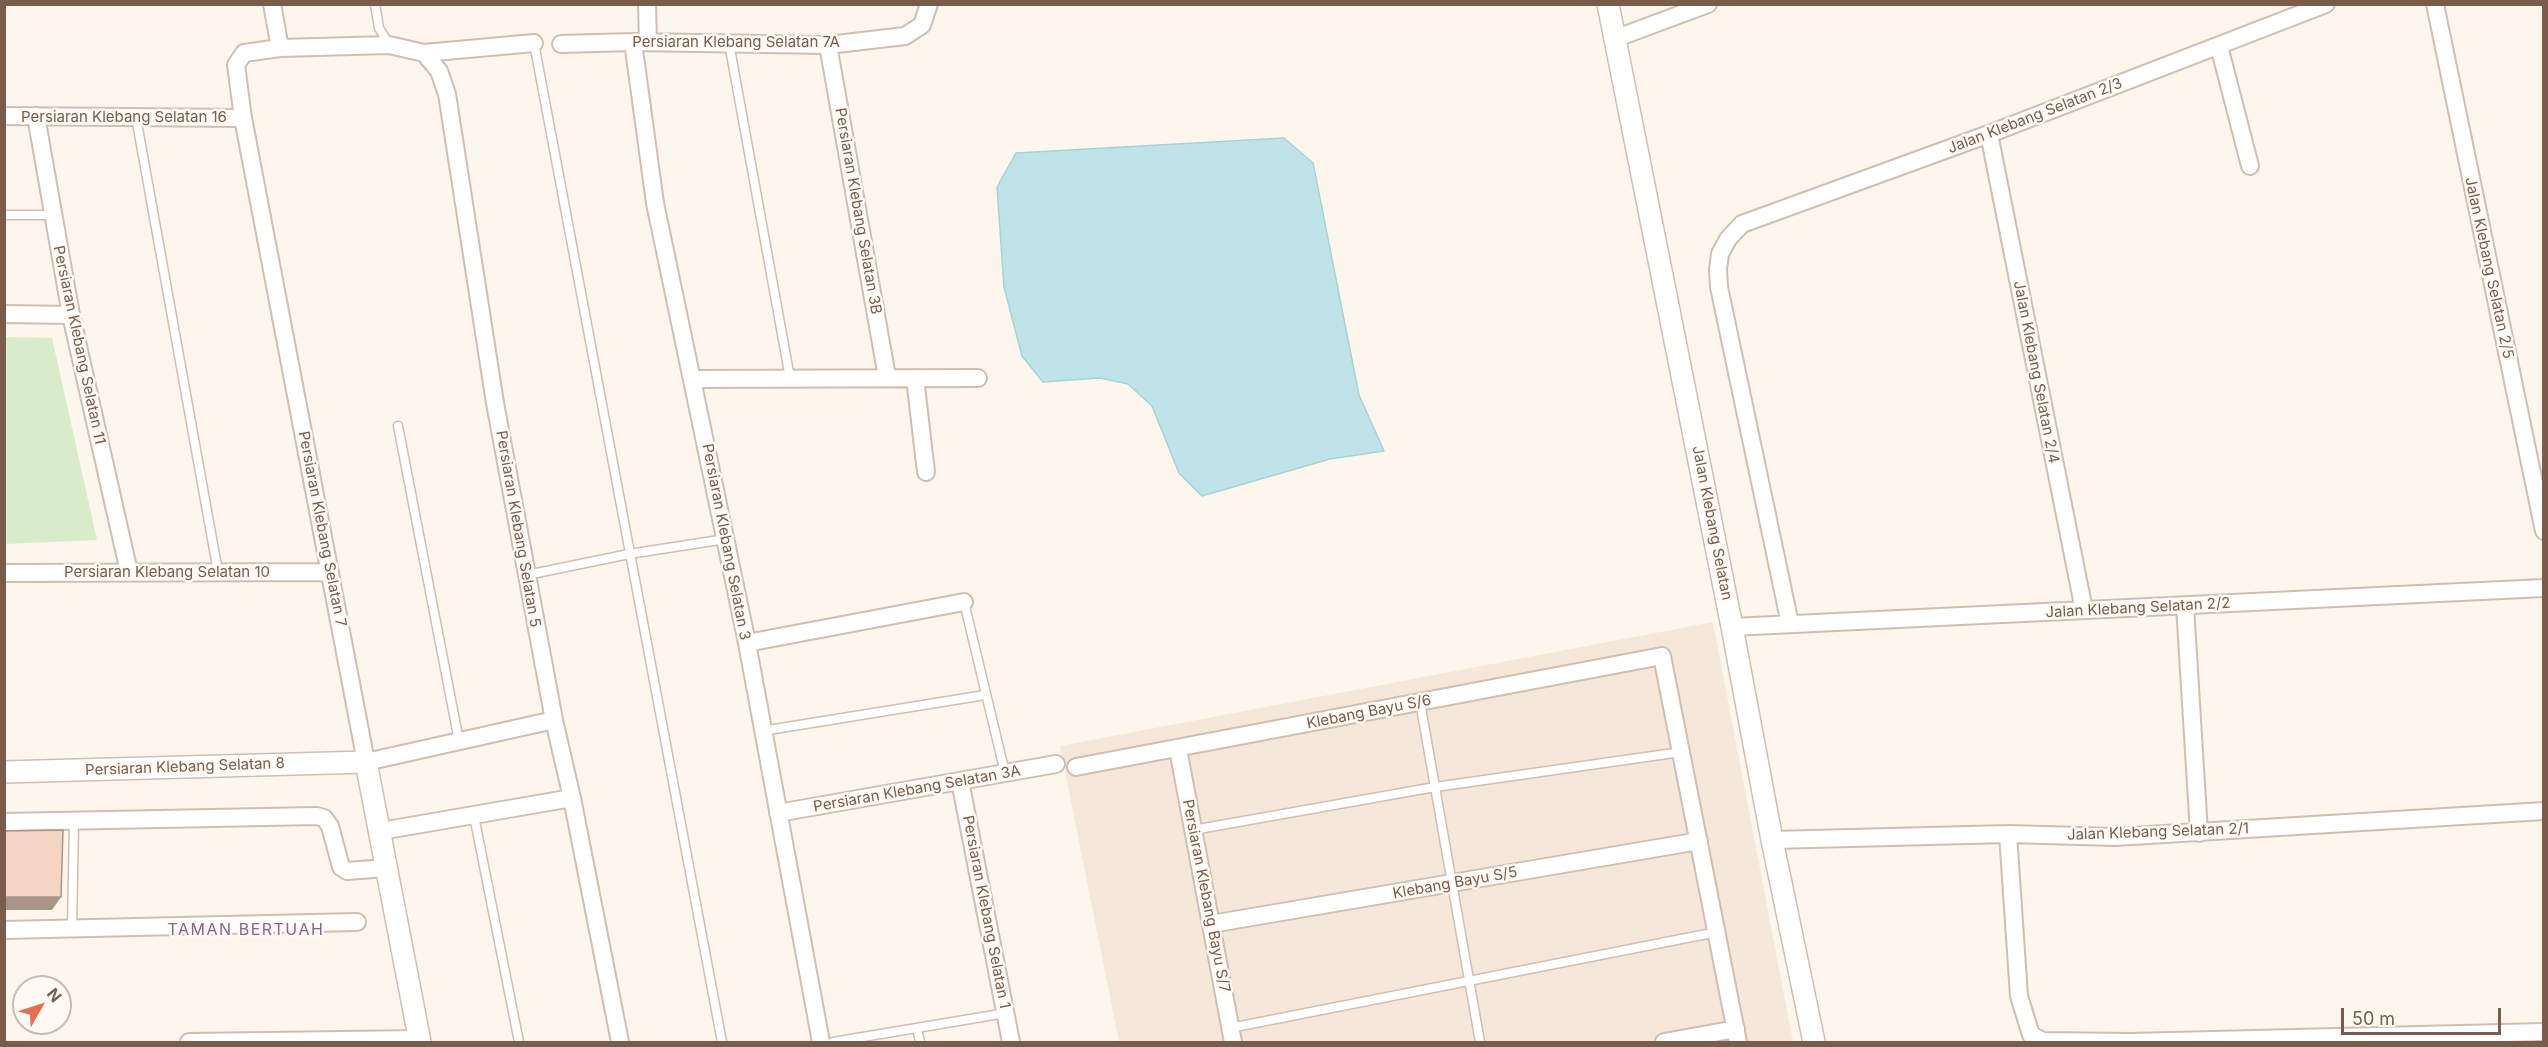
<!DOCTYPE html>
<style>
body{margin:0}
#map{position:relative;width:2548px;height:1047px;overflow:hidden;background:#fdf6ec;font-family:Inter,sans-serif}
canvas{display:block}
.frame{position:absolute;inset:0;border:6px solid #7a5c4d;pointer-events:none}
.north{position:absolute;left:12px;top:975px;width:60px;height:60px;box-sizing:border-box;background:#fffaf3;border:2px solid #cabbb1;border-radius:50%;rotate:51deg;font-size:16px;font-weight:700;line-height:24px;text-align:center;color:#7a5c4d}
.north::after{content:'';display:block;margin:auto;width:21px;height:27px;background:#e76f51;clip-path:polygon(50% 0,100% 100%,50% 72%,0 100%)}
.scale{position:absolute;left:2341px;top:1008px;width:160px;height:27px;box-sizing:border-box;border:3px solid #7a5c4d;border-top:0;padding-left:8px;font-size:18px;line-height:21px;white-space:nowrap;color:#7a5c4d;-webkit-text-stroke:4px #fffaf3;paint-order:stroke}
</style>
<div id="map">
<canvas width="2548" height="1047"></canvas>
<div class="frame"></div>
<div class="north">N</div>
<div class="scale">50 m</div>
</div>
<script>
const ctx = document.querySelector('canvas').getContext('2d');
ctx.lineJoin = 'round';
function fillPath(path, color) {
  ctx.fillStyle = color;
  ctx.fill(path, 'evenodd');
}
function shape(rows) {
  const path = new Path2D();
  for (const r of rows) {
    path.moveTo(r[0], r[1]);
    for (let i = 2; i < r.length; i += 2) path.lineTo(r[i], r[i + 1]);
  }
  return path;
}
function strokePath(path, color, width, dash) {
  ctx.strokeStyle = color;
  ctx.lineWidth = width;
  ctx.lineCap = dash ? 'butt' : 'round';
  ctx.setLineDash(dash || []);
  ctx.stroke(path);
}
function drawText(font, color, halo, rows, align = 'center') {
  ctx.font = font + ' Inter,sans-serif';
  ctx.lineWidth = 5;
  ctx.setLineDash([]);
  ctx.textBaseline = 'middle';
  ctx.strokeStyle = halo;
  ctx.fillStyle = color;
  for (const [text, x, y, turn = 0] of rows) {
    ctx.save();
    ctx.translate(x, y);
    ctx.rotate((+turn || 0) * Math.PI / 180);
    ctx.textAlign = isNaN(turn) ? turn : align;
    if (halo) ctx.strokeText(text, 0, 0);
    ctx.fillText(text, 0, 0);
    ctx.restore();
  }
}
fillPath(shape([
 [1713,622,1793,1042,1119,1042,1060,746]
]), '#f5e8da');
fillPath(shape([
 [4,337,52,338,97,540,5,544]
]), '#d8ecc9');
const water = shape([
 [1284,138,1313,163,1359,395,1384,451,1330,459,1202,496,1179,473,1152,406,1128,384,1100,378,1043,382,1022,356,1004,287,997,187,1016,153,1284,138]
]);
fillPath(water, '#bfe3e8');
strokePath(water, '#a5d3da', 1.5);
const service = shape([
 [375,4,379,28,389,44],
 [534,43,722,1042],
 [729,43,790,378],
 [136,117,218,572],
 [4,215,53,215],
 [398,426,459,741],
 [527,575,629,554,726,539],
 [964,602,1005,773],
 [1420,702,1480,1042],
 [762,731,985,695],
 [474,816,519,1042],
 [1193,830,1435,787,1681,752],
 [72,929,74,822],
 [917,1028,920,1042],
 [1230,1028,1717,932],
 [833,1042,1006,1013]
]);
const minor = shape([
 [272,4,280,48,389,45,424,53,439,71,447,94,495,403,554,720,572,798,620,1042],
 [647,4,648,42],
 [2435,4,2544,531],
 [1614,39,1708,4],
 [633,42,655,203,747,643,821,1042],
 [561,44,633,42,828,45,905,36,922,25,929,4],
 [828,45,887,377],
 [2219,46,2250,166],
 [280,48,244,53,236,65,243,118,366,762,554,720],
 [424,53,534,43],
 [4,116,243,118],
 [36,116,71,315,129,572],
 [1989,134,2084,610],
 [4,314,71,315],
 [915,378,926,472],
 [692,379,978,378],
 [4,573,330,572],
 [2185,606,2199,833],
 [1790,624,1719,287,1718,269,1720,254,1728,239,1742,224,1989,134,2326,4],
 [1732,627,2544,588],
 [747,643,964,602],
 [1178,749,1233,1042],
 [1076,767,1662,656,1738,1042],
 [960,781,1011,1042],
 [778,813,1056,764],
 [4,822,317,816,324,818,330,826,341,867,347,871,387,868],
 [381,831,572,798],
 [2008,834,2019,996,2031,1035,2043,1041,2130,1042,2544,1032],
 [1772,840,2008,834,2115,837,2544,811],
 [1211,924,1699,841],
 [4,930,357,922],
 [189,1042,420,1039],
 [1664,1042,1736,1029]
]);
const tertiary = shape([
 [1608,4,1732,627,1772,840,1814,1042],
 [4,772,366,762,420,1042]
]);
strokePath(service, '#d1beb0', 11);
strokePath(minor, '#d1beb0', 20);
strokePath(tertiary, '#d1beb0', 24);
strokePath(service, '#fff', 8);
strokePath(minor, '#fff', 16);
strokePath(tertiary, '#fff', 21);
fillPath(shape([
 [4,897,61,897,52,910,4,910]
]), '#aa9588');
const building = shape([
 [63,830,61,897,4,897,4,831,63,830]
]);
fillPath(building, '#f3d5c3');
strokePath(building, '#aa9588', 1.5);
drawText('15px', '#7a5c4d', '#fffaf3', [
 ["Persiaran Klebang Selatan 7A",736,42],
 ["Jalan Klebang Selatan 2/3",2035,116,-21],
 ["Persiaran Klebang Selatan 16",124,117],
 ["Persiaran Klebang Selatan 3B",858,211,80],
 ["Jalan Klebang Selatan 2/5",2489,268,78],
 ["Persiaran Klebang Selatan 11",79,345,78],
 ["Jalan Klebang Selatan 2/4",2036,372,79],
 ["Jalan Klebang Selatan",1712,523,79],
 ["Persiaran Klebang Selatan 7",322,529,79],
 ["Persiaran Klebang Selatan 5",518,529,80],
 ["Persiaran Klebang Selatan 3",726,542,79],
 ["Persiaran Klebang Selatan 10",167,572],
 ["Jalan Klebang Selatan 2/2",2138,608,-3],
 ["Klebang Bayu S/6",1369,712,-11],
 ["Persiaran Klebang Selatan 8",185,767,-2],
 ["Persiaran Klebang Selatan 3A",917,789,-10],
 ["Jalan Klebang Selatan 2/1",2158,832,-2],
 ["Klebang Bayu S/5",1455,883,-10],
 ["Persiaran Klebang Bayu S/7",1206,896,79],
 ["Persiaran Klebang Selatan 1",986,912,79]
]);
ctx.letterSpacing = '1.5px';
drawText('16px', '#846695', '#fffaf3', [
 ["TAMAN BERTUAH",246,930]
]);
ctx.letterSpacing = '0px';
</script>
